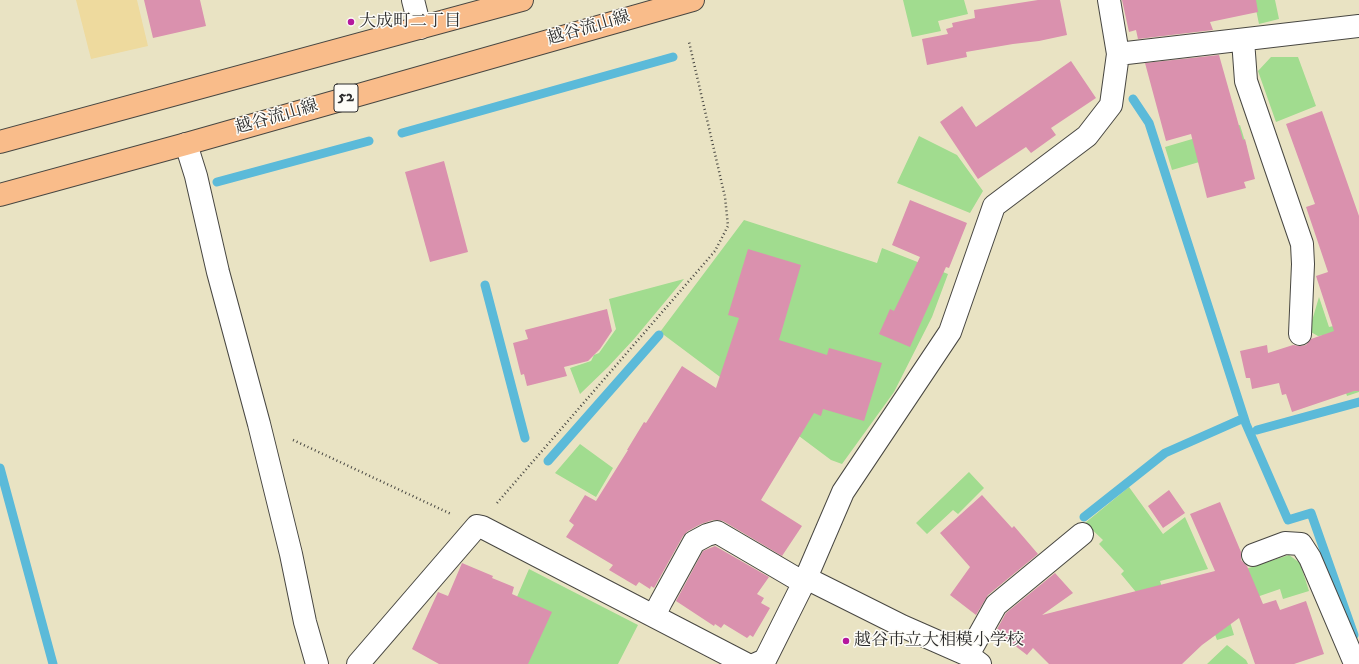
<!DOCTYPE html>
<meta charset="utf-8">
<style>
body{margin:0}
canvas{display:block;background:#e9e3c3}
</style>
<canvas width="1359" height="664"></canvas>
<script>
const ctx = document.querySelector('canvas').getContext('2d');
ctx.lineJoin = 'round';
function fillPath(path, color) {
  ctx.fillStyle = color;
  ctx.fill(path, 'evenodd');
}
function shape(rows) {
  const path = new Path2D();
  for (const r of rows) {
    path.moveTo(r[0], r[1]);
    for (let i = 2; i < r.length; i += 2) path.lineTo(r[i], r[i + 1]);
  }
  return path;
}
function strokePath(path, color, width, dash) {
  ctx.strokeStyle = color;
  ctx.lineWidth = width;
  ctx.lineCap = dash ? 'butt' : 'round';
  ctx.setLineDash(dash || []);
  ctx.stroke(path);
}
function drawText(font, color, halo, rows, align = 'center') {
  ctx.font = font + ' "IM FELL DW Pica","Noto Serif JP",serif';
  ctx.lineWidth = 3;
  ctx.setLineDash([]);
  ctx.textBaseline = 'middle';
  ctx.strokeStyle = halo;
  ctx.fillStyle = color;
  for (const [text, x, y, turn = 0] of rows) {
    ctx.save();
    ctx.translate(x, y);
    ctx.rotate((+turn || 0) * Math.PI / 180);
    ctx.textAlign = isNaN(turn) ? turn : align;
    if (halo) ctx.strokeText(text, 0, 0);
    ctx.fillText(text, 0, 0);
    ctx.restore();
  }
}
fillPath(shape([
 [903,0,964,0,968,14,938,21,941,31,912,37],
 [1254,0,1275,0,1279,19,1259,24],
 [1271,57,1298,57,1316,106,1276,122,1258,71],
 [1240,125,1247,148,1172,170,1165,147],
 [919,136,957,155,983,191,970,213,897,183],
 [744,220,877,263,882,248,948,274,932,317,894,392,842,464,831,460,660,332],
 [684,279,634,339,608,367,580,394,570,368,591,361,594,355,599,353,616,329,609,299],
 [1319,297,1329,327,1347,323,1359,364,1359,392,1347,396,1327,335,1318,336,1309,331],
 [580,444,613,468,596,497,555,473],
 [969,472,984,488,958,514,953,510,927,534,916,523],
 [1129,487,1163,534,1185,517,1208,569,1160,581,1162,587,1150,609,1121,574,1124,571,1099,544,1103,540,1085,523],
 [1289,555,1300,563,1309,591,1283,599,1280,589,1251,599,1227,612,1234,635,1217,640,1208,615,1221,577],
 [529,569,638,625,618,664,514,664,492,655],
 [1227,645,1246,660,1248,664,1207,664]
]), '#a1dc8f');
fillPath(shape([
 [76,0,137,0,148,46,91,59]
]), '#eeda9e');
strokePath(shape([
 [1133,99,1149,123,1246,424,1288,520,1311,513,1354,635],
 [402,133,673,57],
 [217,182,369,141],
 [485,285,525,438],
 [1257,430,1359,402],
 [548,461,659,335],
 [0,468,53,664],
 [1084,517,1165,453,1244,418]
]), '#5bbad9', 9);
fillPath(shape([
 [144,0,200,0,206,26,153,38],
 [1038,0,1060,0,1067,35,1039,41,1013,44,966,52,967,57,927,65,922,39,948,34,946,29,953,27,952,23,975,18,974,10],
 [1122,0,1256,0,1258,12,1210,22,1213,30,1138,39,1136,30,1129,32],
 [1219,55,1243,140,1245,139,1255,179,1244,182,1246,188,1207,198,1191,134,1166,141,1145,63],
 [1071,61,1096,98,1051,128,1056,135,1031,153,1026,147,978,179,940,122,962,106,976,127],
 [1322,111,1359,216,1359,391,1354,391,1292,412,1286,394,1282,395,1279,383,1252,389,1250,378,1246,378,1240,351,1267,345,1268,353,1293,345,1300,346,1306,345,1311,339,1334,331,1316,276,1328,272,1306,207,1315,204,1286,124],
 [444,161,468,252,430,262,405,172],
 [910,200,967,223,949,268,946,267,910,347,879,334,890,309,894,311,920,257,892,245],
 [748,249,801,265,779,340,827,355,829,348,882,363,864,421,823,409,821,416,814,413,761,500,802,526,782,556,723,521,718,520,713,520,701,524,688,531,683,536,654,588,651,586,650,589,639,582,636,586,609,570,613,565,566,537,574,525,569,521,585,495,596,501,628,450,627,450,644,422,646,423,682,366,716,388,739,318,728,315],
 [607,309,612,331,600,349,588,361,564,367,567,376,527,386,524,374,521,375,513,343,528,339,525,330],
 [1169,490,1185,513,1163,528,1148,506],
 [982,495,1012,528,1014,526,1038,554,988,595,976,615,950,595,970,567,940,533],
 [1220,502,1241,552,1241,560,1247,566,1263,604,1276,600,1280,610,1306,601,1324,654,1294,664,1255,664,1239,618,1202,645,1182,664,1049,664,1033,648,1027,655,996,631,1006,613,1055,573,1073,593,1042,615,1215,571,1190,514],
 [715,546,769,577,757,594,764,598,761,603,770,608,753,637,750,635,747,638,724,624,721,628,715,624,714,626,676,601,703,551],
 [462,563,493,576,492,578,514,587,512,594,552,612,528,664,439,664,412,649,438,592,448,596]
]), '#da91ae');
const minor = shape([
 [413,0,420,28],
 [1243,40,1246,81,1302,244,1303,264,1300,334],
 [1118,54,1359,26],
 [186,144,196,176,218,272,259,424,291,554,305,622,317,664],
 [1253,555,1285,543,1301,544,1310,558,1354,661],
 [806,578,843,492,950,332,994,206,1087,136,1111,105,1118,54,1109,0],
 [654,616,661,602,694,542,707,535,717,532,804,583],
 [968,655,996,605,1082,534],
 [358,664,477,526,482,527,746,664],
 [756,664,765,660,806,578,902,626,968,655,980,664]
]);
const major = shape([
 [0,142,522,0],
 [0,195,186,144,693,0]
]);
strokePath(minor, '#484742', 24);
strokePath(major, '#484742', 24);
strokePath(shape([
 [293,440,451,514],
 [497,503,715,251,728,226,725,197,689,42]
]), '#484742', 2.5, [1, 3]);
strokePath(minor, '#fff', 22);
strokePath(major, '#f9bc8a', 22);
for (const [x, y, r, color] of [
 [351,22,4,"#b5179e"],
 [846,641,4,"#b5179e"]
]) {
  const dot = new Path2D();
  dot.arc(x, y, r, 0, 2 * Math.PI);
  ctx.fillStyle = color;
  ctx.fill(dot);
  strokePath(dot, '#fdfcf7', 1.5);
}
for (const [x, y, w] of [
 [346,98,24]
]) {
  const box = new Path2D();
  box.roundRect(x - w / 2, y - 14, w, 28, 3);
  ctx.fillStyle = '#fdfcf7';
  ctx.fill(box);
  strokePath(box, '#2b2b2b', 1);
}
drawText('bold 16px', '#2b2b2b', null, [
 ["52",346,98]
]);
drawText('17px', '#2b2b2b', '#fdfcf7', [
 ["大成町二丁目",359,22],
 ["越谷市立大相模小学校",854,641]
], 'left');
drawText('17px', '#2b2b2b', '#fdfcf7', [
 ["越谷流山線",589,29,-16],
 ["越谷流山線",277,118,-16]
]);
</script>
